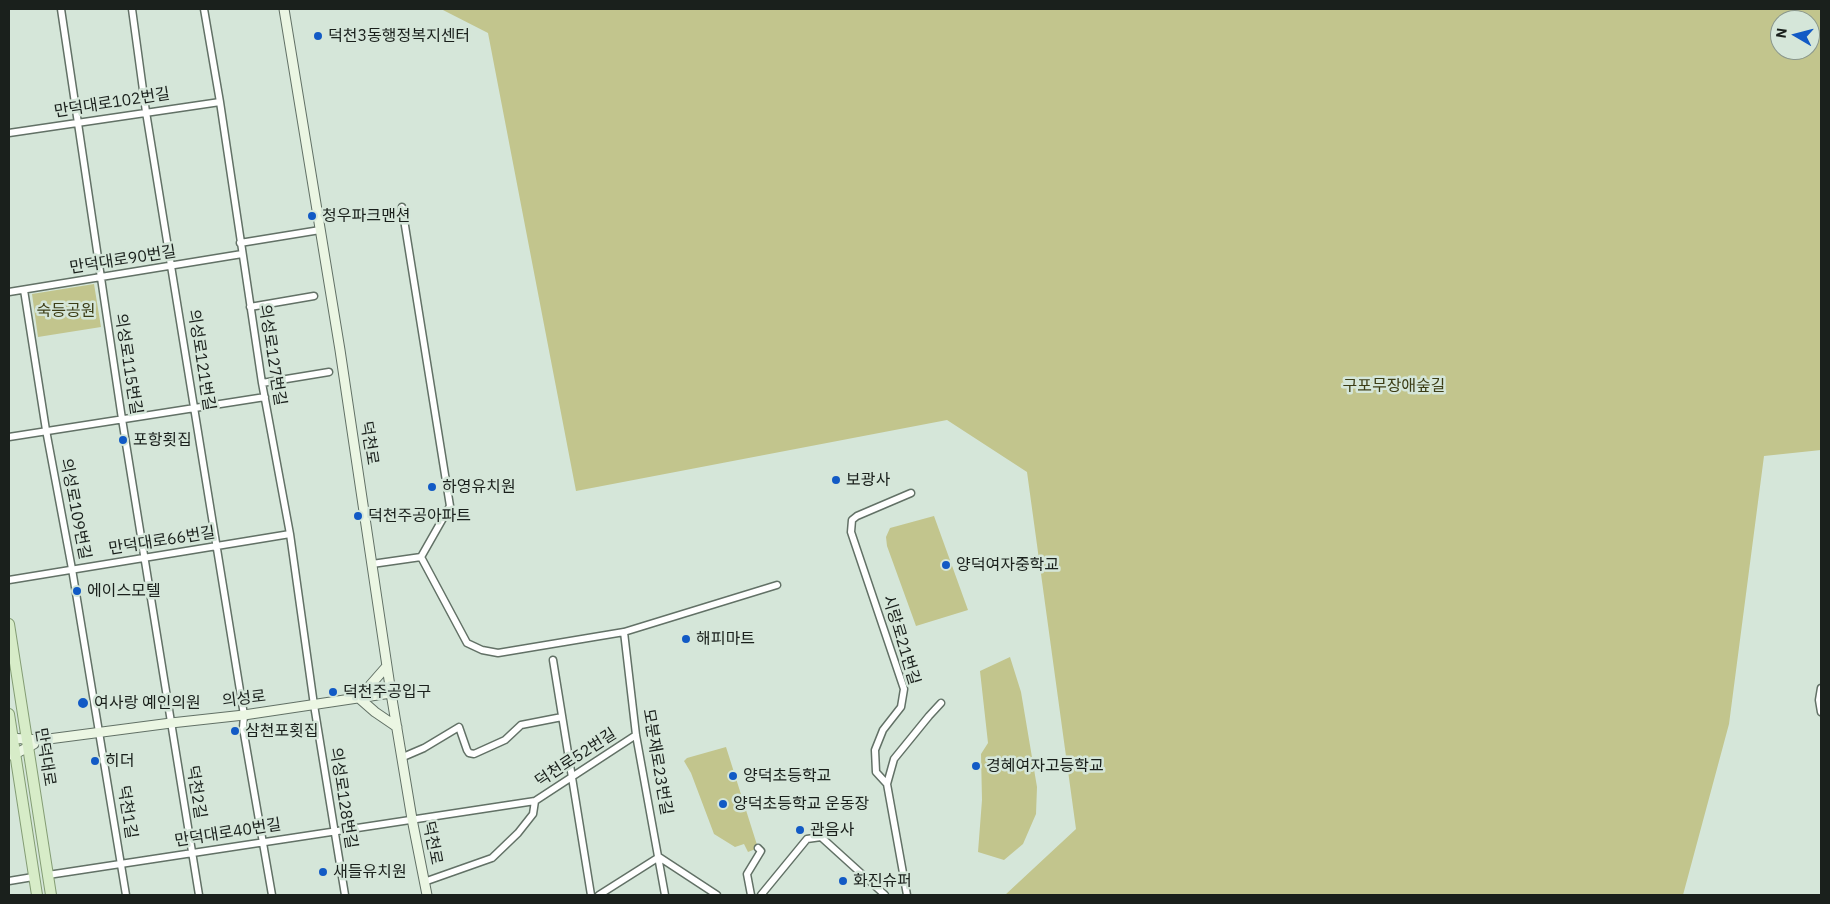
<!DOCTYPE html>
<meta charset="utf-8">
<style>
body{margin:0}
#map{position:relative;width:1830px;height:904px;overflow:hidden;background:#d5e6d9;font-family:"IBM Plex Sans",sans-serif}
canvas{display:block}
.frame{position:absolute;inset:0;border:10px solid #1a201c;pointer-events:none}
.north{position:absolute;left:1770px;top:10px;width:50px;height:50px;box-sizing:border-box;background:#d5e6d9;border:1px solid #8a978d;border-radius:50%;rotate:278deg;font-size:14px;font-weight:700;line-height:20px;text-align:center;color:#1a201c}
.north::after{content:'';display:block;margin:auto;width:18px;height:22px;background:#125ac5;clip-path:polygon(50% 0,100% 100%,50% 72%,0 100%)}
</style>
<div id="map">
<canvas width="1830" height="904"></canvas>
<div class="frame"></div>
<div class="north">N</div>
</div>
<script>
const ctx = document.querySelector('canvas').getContext('2d');
ctx.lineJoin = 'round';
function fillPath(path, color) {
  ctx.fillStyle = color;
  ctx.fill(path, 'evenodd');
}
function shape(rows) {
  const path = new Path2D();
  for (const r of rows) {
    path.moveTo(r[0], r[1]);
    for (let i = 2; i < r.length; i += 2) path.lineTo(r[i], r[i + 1]);
  }
  return path;
}
function strokePath(path, color, width, dash) {
  ctx.strokeStyle = color;
  ctx.lineWidth = width;
  ctx.lineCap = dash ? 'butt' : 'round';
  ctx.setLineDash(dash || []);
  ctx.stroke(path);
}
function drawText(font, color, halo, rows, align = 'center') {
  ctx.font = font + ' "IBM Plex Sans","Noto Sans KR",sans-serif';
  ctx.lineWidth = 5;
  ctx.setLineDash([]);
  ctx.textBaseline = 'middle';
  ctx.strokeStyle = halo;
  ctx.fillStyle = color;
  for (const [text, x, y, turn = 0] of rows) {
    ctx.save();
    ctx.translate(x, y);
    ctx.rotate((+turn || 0) * Math.PI / 180);
    ctx.textAlign = isNaN(turn) ? turn : align;
    if (halo) ctx.strokeText(text, 0, 0);
    ctx.fillText(text, 0, 0);
    ctx.restore();
  }
}
fillPath(shape([
 [441,9,1821,9,1821,450,1764,456,1729,724,1683,895,1005,895,1076,829,1027,472,947,420,576,491,488,33],
 [1780,20,1810,20,1810,50,1780,50],
 [94,284,101,327,38,337,32,294],
 [934,516,968,610,916,626,887,546,886,537,890,528],
 [1010,657,1021,692,1037,787,1036,814,1023,844,1004,860,978,852,982,800,981,754,988,743,980,671],
 [726,747,758,848,748,852,744,844,735,847,714,834,691,773,684,761,687,758]
]), '#c2c58d');
const minor = shape([
 [61,9,122,419,199,895],
 [132,9,146,112,244,715,243,728,272,895],
 [204,9,220,102,262,383,290,534,314,705,345,895],
 [9,133,220,102],
 [402,207,450,506,421,557],
 [240,243,320,230],
 [24,290,46,430,72,569,126,895],
 [9,292,242,254],
 [250,307,314,296],
 [262,383,329,372],
 [9,437,265,397],
 [372,564,421,557,467,643,482,650,498,653,624,632,777,585],
 [9,580,290,534],
 [624,632,636,735,665,895],
 [553,660,591,895],
 [1821,688,1819,700,1821,712],
 [403,757,424,748,459,727,467,750,469,753,474,754,505,740,521,725,562,717],
 [887,784,894,759,929,716,941,703],
 [48,875,535,801,636,735],
 [9,881,33,877],
 [424,882,492,858,518,833,533,814,535,801],
 [599,895,659,857,717,895],
 [751,895,747,874,761,851,758,848],
 [761,895,807,839,821,837,885,895],
 [907,895,887,784,876,772,875,750,883,730,901,707,904,689,851,532,852,520,857,516,911,493]
]);
const secondary = shape([
 [284,9,340,350,391,693,412,819,427,895],
 [387,666,359,698,375,712,397,727],
 [9,738,41,740,171,723,244,715,391,693],
 [9,755,15,754,34,744]
]);
const primary = shape([
 [9,624,51,895],
 [9,714,37,895]
]);
strokePath(minor, '#627166', 9);
strokePath(secondary, '#627166', 11);
strokePath(primary, '#849d74', 12);
strokePath(minor, '#fff', 6);
strokePath(secondary, '#ebf6e3', 9);
strokePath(primary, '#d7ecc8', 10);
for (const [x, y, r, color] of [
 [318,36,5,"#125ac5"],
 [312,216,5,"#125ac5"],
 [123,440,5,"#125ac5"],
 [836,480,5,"#125ac5"],
 [432,487,5,"#125ac5"],
 [358,516,5,"#125ac5"],
 [946,565,5,"#125ac5"],
 [77,591,5,"#125ac5"],
 [686,639,5,"#125ac5"],
 [333,692,5,"#125ac5"],
 [83,703,6,"#125ac5"],
 [235,731,5,"#125ac5"],
 [95,761,5,"#125ac5"],
 [976,766,5,"#125ac5"],
 [733,776,5,"#125ac5"],
 [723,804,5,"#125ac5"],
 [800,830,5,"#125ac5"],
 [323,872,5,"#125ac5"],
 [843,881,5,"#125ac5"]
]) {
  const dot = new Path2D();
  dot.arc(x, y, r, 0, 2 * Math.PI);
  ctx.fillStyle = color;
  ctx.fill(dot);
  strokePath(dot, '#d5e6d9', 2);
}
drawText('16px', '#1a201c', '#d5e6d9', [
 ["덕천3동행정복지센터",328,36],
 ["청우파크맨션",322,216],
 ["포항횟집",133,440],
 ["보광사",846,480],
 ["하영유치원",442,487],
 ["덕천주공아파트",368,516],
 ["양덕여자중학교",956,565],
 ["에이스모텔",87,591],
 ["해피마트",696,639],
 ["덕천주공입구",343,692],
 ["여사랑 예인의원",94,703],
 ["삼천포횟집",245,731],
 ["히더",105,761],
 ["경혜여자고등학교",986,766],
 ["양덕초등학교",743,776],
 ["양덕초등학교 운동장",733,804],
 ["관음사",810,830],
 ["새들유치원",333,872],
 ["화진슈퍼",853,881]
], 'left');
drawText('16px', '#1a201c', '#d5e6d9', [
 ["만덕대로102번길",112,103,-9],
 ["만덕대로90번길",123,260,-9],
 ["의성로127번길",272,355,81],
 ["의성로121번길",201,360,81],
 ["의성로115번길",128,364,81],
 ["덕천로",369,443,81],
 ["의성로109번길",75,509,79],
 ["만덕대로66번길",162,541,-9],
 ["시랑로21번길",901,640,73],
 ["의성로",244,699,-7],
 ["만덕대로",45,757,81],
 ["덕천로52번길",576,758,-33],
 ["모분재로23번길",657,762,80],
 ["덕천2길",196,792,81],
 ["의성로128번길",343,798,81],
 ["덕천1길",127,812,81],
 ["만덕대로40번길",228,833,-9],
 ["덕천로",432,843,79]
]);
drawText('16px', '#3c3d16', '#d5e6d9', [
 ["숙등공원",66,311],
 ["구포무장애숲길",1394,386]
]);
</script>
